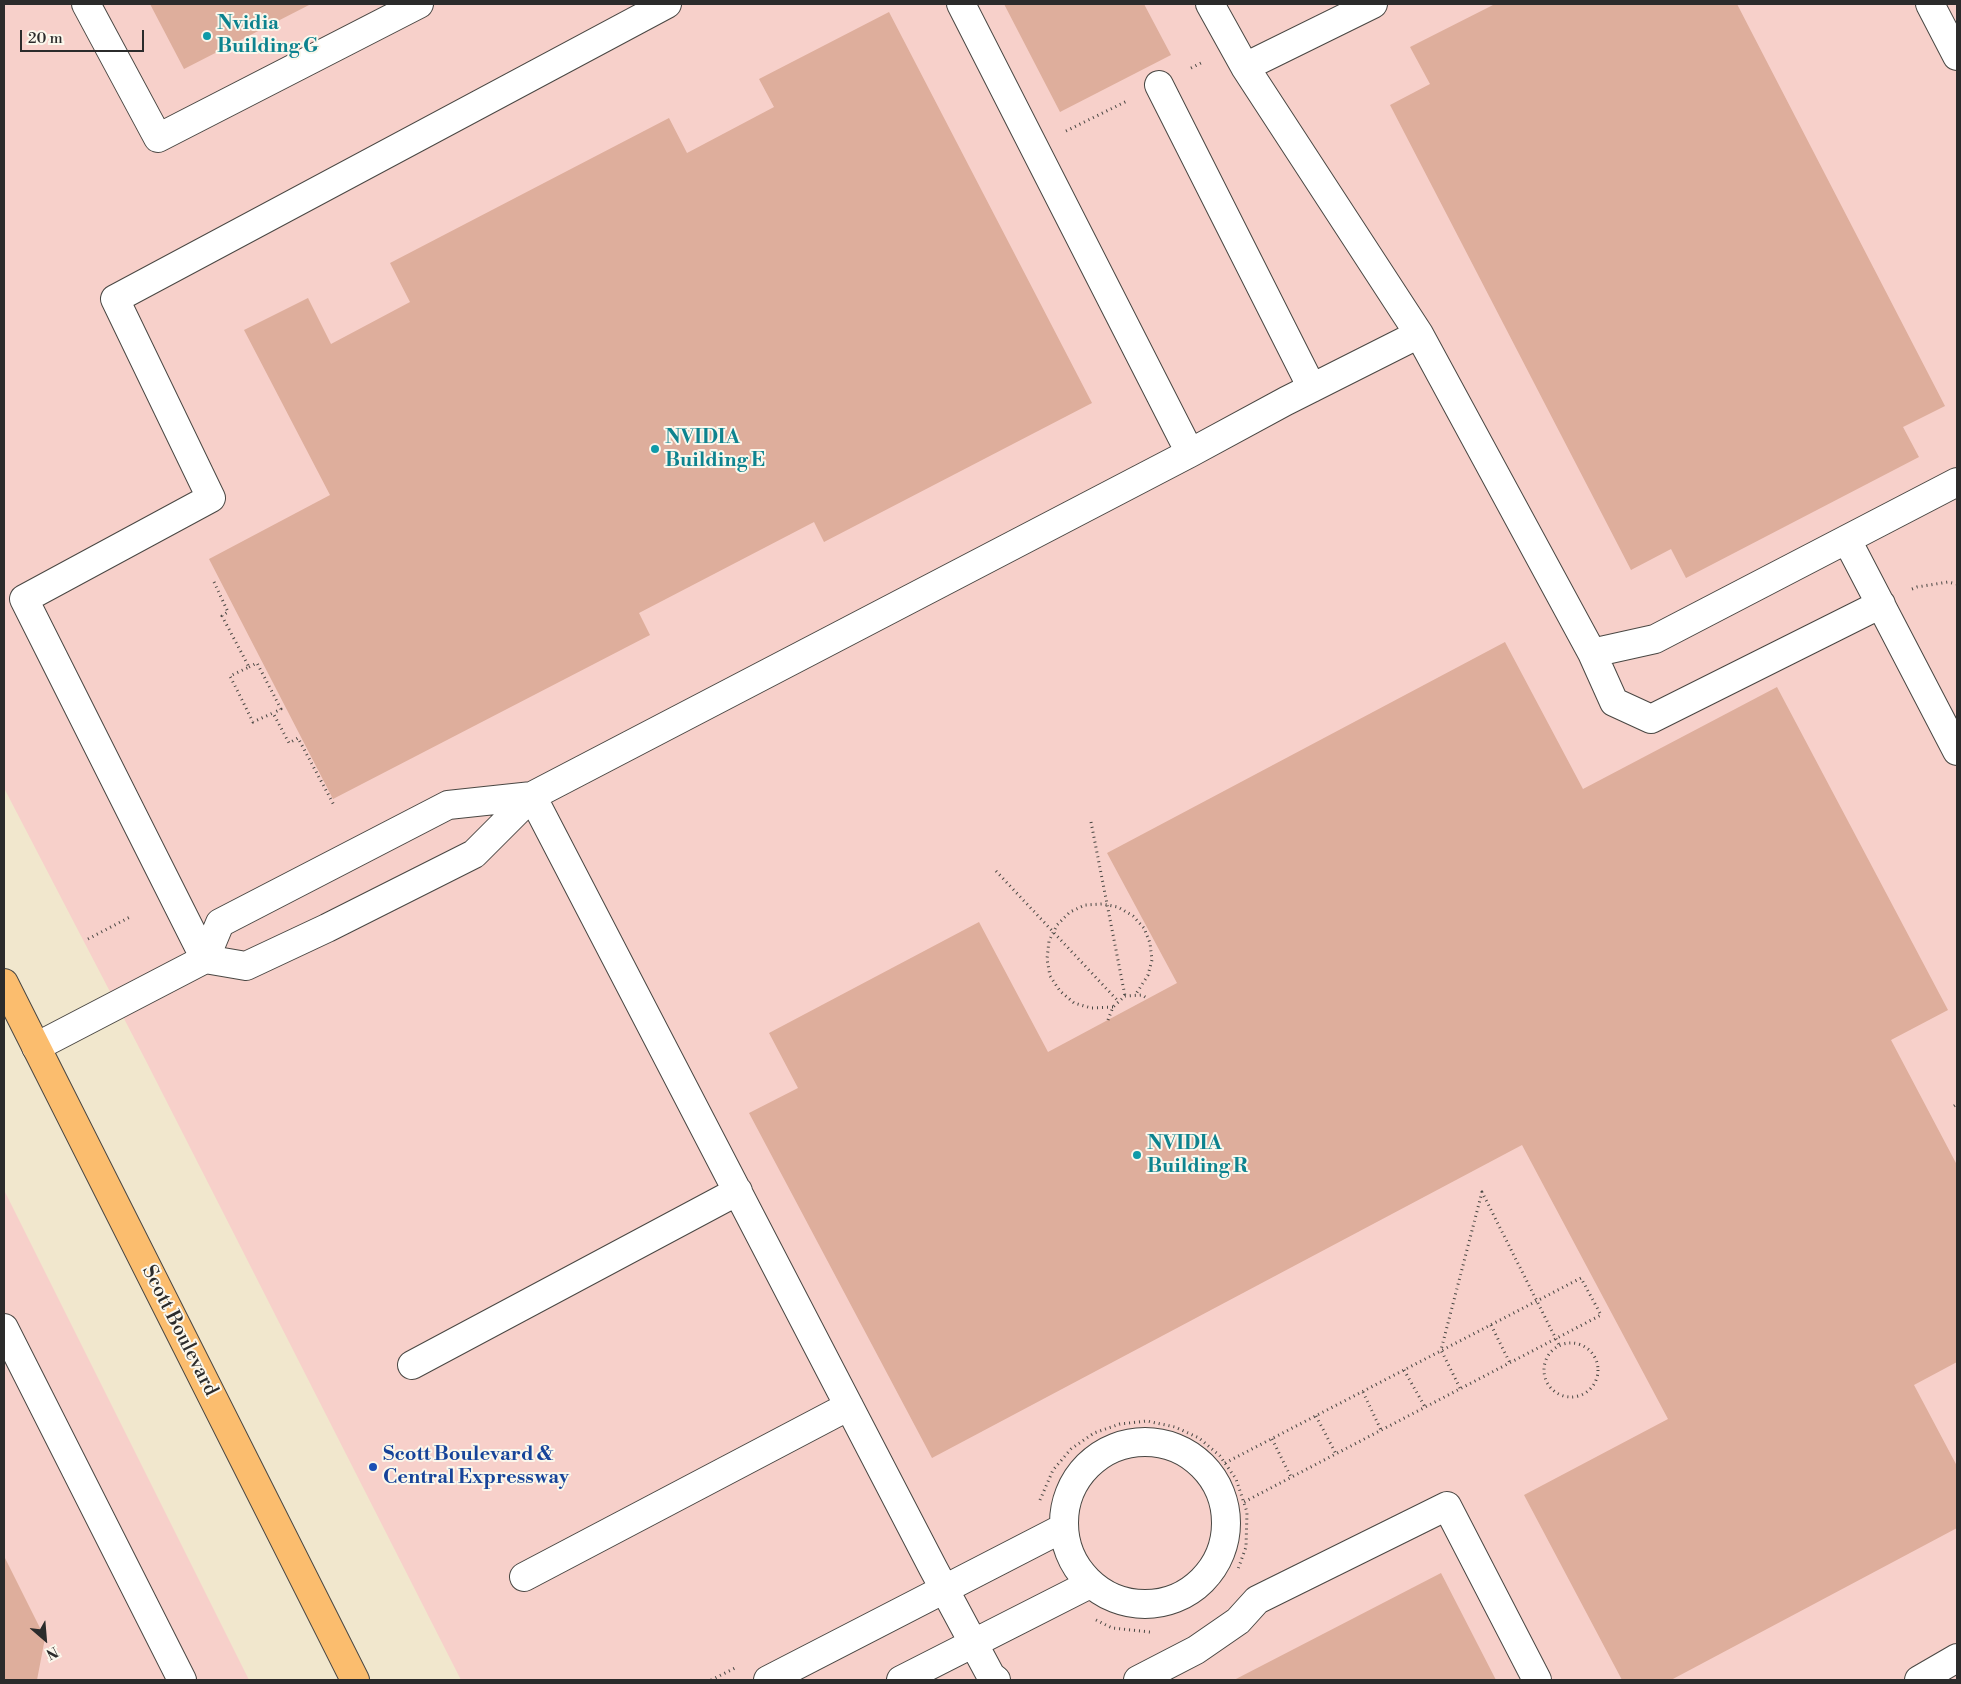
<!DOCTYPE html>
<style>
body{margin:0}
#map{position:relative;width:1961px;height:1684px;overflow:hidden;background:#f1e7cd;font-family:"Libre Bodoni",serif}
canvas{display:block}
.frame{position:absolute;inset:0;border:5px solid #2b2b2b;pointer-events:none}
.north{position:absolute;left:20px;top:1614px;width:50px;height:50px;-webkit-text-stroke:4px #fbf7ec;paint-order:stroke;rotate:153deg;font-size:14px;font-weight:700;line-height:20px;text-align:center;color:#2b2b2b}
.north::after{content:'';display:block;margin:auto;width:18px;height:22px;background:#2b2b2b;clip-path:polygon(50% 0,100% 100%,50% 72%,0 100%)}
.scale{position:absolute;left:20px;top:30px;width:124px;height:22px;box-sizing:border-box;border:2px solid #2b2b2b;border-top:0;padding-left:6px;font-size:15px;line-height:18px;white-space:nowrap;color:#2b2b2b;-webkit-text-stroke:4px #fbf7ec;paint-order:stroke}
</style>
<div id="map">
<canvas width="1961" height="1684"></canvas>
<div class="frame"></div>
<div class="north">N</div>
<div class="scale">20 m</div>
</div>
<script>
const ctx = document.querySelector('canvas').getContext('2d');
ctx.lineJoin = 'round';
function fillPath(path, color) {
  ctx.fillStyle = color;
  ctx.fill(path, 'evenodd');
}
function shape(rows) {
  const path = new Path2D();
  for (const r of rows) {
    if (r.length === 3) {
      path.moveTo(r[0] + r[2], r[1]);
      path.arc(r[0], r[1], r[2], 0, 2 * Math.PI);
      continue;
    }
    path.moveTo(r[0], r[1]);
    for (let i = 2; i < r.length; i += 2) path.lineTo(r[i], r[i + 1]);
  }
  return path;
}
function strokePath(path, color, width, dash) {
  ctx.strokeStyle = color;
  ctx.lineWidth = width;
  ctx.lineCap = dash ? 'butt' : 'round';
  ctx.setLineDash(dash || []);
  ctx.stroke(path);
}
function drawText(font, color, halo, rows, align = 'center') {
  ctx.font = font + ' "Libre Bodoni",serif';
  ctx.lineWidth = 4;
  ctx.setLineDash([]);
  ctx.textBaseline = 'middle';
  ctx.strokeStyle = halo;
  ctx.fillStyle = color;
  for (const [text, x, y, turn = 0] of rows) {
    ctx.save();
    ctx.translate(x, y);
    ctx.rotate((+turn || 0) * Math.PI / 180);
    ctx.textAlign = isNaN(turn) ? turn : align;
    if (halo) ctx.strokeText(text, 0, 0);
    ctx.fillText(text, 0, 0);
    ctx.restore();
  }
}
fillPath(shape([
 [4,4,1957,4,1957,1680,461,1680,145,1059,4,788],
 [4,1190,249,1680,4,1680]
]), '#f7d0ca');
fillPath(shape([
 [150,4,311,4,184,69],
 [1004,4,1144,4,1171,55,1060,112],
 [1495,4,1737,4,1945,406,1903,427,1919,457,1686,578,1671,549,1631,570,1390,105,1430,84,1410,47],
 [889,12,1092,403,824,542,814,522,639,613,650,635,333,799,209,559,330,495,244,330,308,298,331,344,410,302,390,263,669,118,687,153,774,107,759,79],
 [1505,642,1583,789,1777,687,1948,1010,1891,1040,1957,1165,1957,1362,1914,1385,1957,1466,1957,1528,1671,1680,1622,1680,1524,1495,1668,1419,1522,1145,932,1458,749,1113,798,1088,769,1033,979,922,1048,1052,1177,983,1107,853],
 [4,1556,45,1638,37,1680,4,1680],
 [1441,1573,1496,1680,1234,1680]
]), '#deae9c');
const minor = shape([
 [86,4,158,138,419,4],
 [961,4,1190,453],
 [1210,4,1245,67,1419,334],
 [1930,4,1957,56],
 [1245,67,1373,4],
 [1159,85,1312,388],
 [1847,540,1957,751],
 [1592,653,1614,702,1651,719,1881,604],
 [532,796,933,1568,991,1676,996,1680],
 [205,959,24,599,211,498,115,299,667,4],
 [205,959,220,923,448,805,532,796],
 [36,1047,205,959,246,966,327,928,474,854,532,796,1190,453,1286,401,1419,334,1592,653,1655,639,1957,482],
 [4,1328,182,1680],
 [412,1365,738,1191],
 [1145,1523,81],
 [524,1577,849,1406],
 [768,1680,1063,1528],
 [901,1680,1090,1584],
 [1138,1680,1196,1650,1238,1621,1257,1600,1447,1506,1537,1680],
 [1919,1680,1957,1658]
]);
const major = shape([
 [4,983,355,1680]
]);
strokePath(minor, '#494743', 30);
strokePath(major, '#494743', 30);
strokePath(shape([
 [1191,68,1203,62],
 [1066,131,1127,101],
 [214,582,228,612,222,616,249,667,230,676,253,722,273,713,289,743,298,738,335,807],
 [1912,589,1917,587,1948,582,1957,584],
 [249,667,257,663,281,709,273,713],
 [1091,822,1125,996],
 [996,871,1118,1001],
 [88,939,130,917],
 [1113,1007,1091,1008,1074,1003,1060,991,1050,976,1047,959,1049,941,1057,925,1070,912,1085,905,1102,904,1118,907,1133,916,1144,928,1150,943,1152,960,1148,975,1136,994],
 [1108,1020,1113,1007,1125,996,1142,995,1148,999],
 [1954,1106,1957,1104],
 [1491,1325,1510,1363],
 [1571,1370,27],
 [1404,1370,1425,1407],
 [1460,1388,1441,1350,1482,1192,1559,1345],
 [1363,1392,1381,1430],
 [1316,1416,1336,1454],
 [1272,1439,1291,1477],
 [1225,1463,1581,1278,1601,1315,1244,1502],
 [1040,1500,1053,1470,1071,1449,1094,1433,1120,1424,1147,1421,1175,1427,1199,1438,1220,1456,1236,1479,1247,1512,1246,1547,1238,1569],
 [1096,1620,1112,1628,1150,1632],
 [711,1680,735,1668]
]), '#494743', 3, [1, 4]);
strokePath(minor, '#fff', 28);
strokePath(major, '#fbbd6e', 28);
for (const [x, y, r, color] of [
 [207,36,5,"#0f9aa8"],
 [655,449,5,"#0f9aa8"],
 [1137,1155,5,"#0f9aa8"],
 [373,1467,5,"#1a4fb4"]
]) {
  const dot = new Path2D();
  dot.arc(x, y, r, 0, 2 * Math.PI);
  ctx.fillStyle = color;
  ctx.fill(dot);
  strokePath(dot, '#fbf7ec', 2);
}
drawText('bold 20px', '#0d838f', '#fbf7ec', [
 ["Nvidia",217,24],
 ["Building G",217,47],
 ["NVIDIA",665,438],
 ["Building E",665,461],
 ["NVIDIA",1147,1144],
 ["Building R",1147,1167]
], 'left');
drawText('20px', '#2b2b2b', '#fbf7ec', [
 ["Scott Boulevard",179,1331,63]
]);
drawText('bold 20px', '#164399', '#fbf7ec', [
 ["Scott Boulevard &",383,1455],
 ["Central Expressway",383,1478]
], 'left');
</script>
